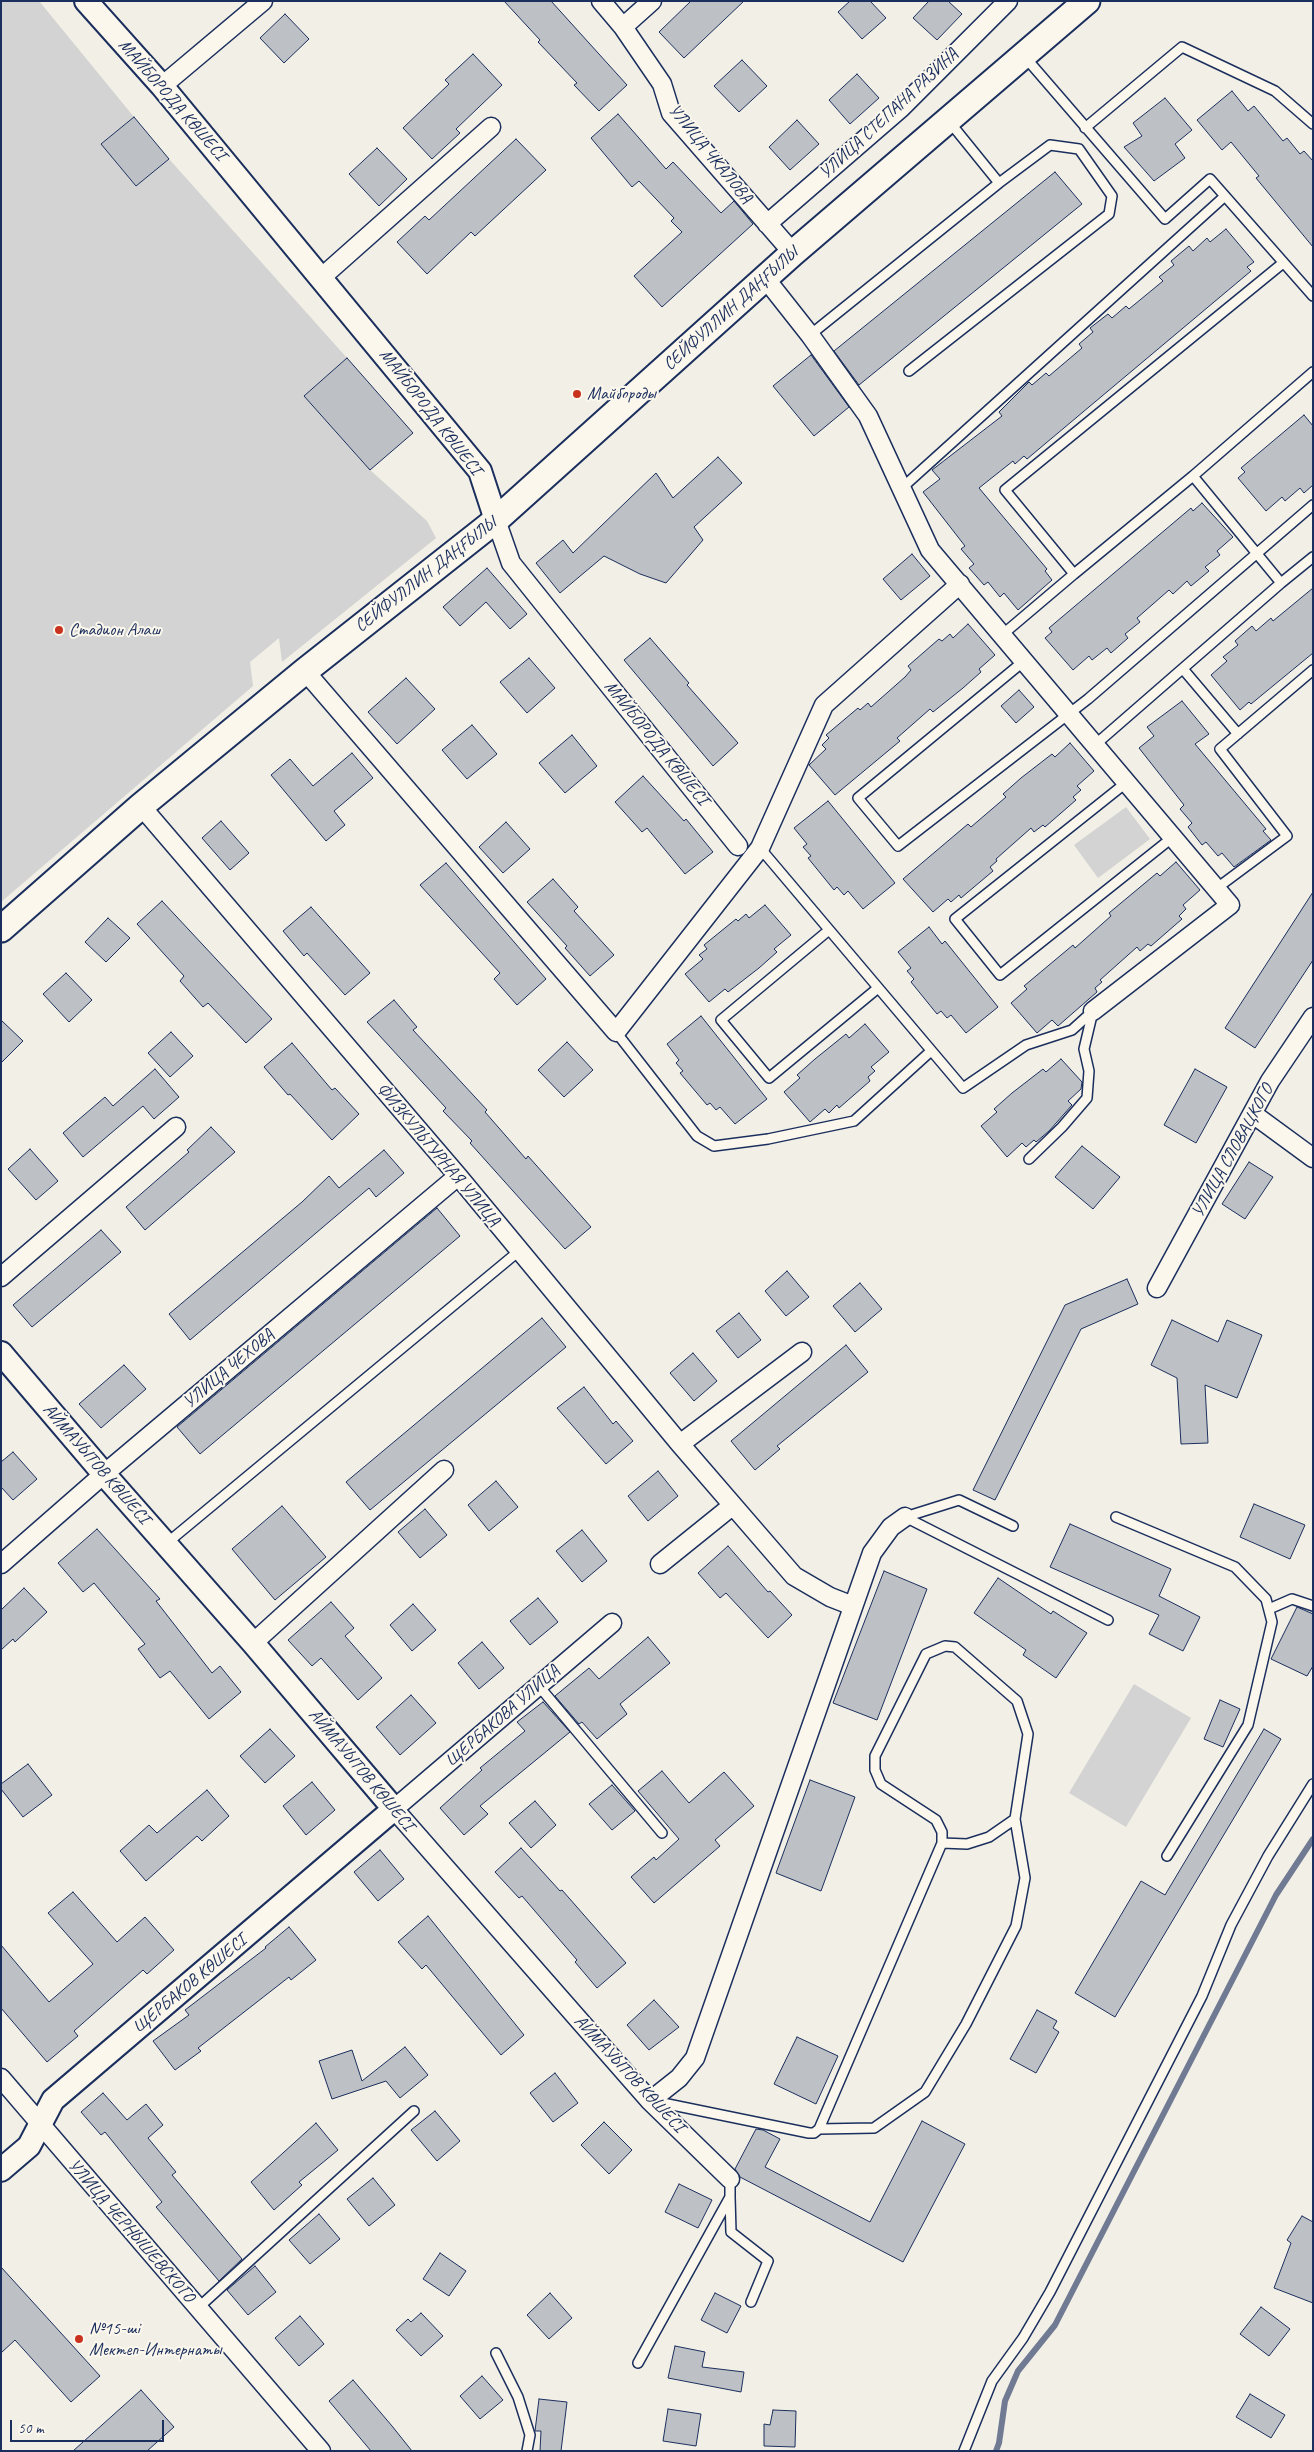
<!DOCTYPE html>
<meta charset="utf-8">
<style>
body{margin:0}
#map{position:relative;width:1314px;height:2452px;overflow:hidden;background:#f2efe6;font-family:Caveat,sans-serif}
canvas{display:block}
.frame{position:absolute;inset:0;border:2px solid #1b2f5e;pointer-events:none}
.scale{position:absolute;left:10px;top:2420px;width:154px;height:22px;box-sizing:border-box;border:2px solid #1b2f5e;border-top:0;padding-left:6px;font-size:15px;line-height:18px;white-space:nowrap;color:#1b2f5e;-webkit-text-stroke:4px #fbf7ec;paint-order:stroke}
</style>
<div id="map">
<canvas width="1314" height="2452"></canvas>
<div class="frame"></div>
<div class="scale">50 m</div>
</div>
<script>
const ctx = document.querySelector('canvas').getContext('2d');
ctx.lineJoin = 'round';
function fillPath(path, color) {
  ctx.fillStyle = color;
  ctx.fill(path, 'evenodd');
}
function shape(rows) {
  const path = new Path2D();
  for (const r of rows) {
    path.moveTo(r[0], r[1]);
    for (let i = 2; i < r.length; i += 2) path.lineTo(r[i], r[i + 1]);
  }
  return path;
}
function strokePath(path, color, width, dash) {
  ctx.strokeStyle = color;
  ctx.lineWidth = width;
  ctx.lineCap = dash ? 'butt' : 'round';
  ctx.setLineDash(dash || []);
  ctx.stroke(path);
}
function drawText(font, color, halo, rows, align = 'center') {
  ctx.font = font + ' Caveat,sans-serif';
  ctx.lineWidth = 4;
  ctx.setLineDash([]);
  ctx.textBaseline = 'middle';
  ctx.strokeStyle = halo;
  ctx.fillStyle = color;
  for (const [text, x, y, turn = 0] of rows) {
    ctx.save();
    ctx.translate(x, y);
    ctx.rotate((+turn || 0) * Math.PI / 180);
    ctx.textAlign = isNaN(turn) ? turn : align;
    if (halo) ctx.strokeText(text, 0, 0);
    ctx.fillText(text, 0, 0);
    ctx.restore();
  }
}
fillPath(shape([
 [1,1,39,1,134,117,101,144,136,186,169,159,347,358,304,396,370,470,427,521,436,538,282,662,279,638,250,662,253,686,1,902],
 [1126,807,1150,839,1098,878,1074,845],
 [1134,1684,1191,1718,1126,1827,1069,1793]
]), '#d2d3d2');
strokePath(shape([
 [996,2451,999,2443,1005,2401,1018,2371,1055,2325,1276,1895,1313,1839]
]), '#707b93', 6);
const building = shape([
 [504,1,551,1,627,85,599,111,574,85,577,83,538,42,540,40,504,1],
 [691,1,744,1,684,58,659,32,691,1],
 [850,1,870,1,886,18,862,39,838,12,850,1],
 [929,1,948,1,962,14,937,40,913,18,929,1],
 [285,14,309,39,284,63,260,38,285,14],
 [473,54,502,85,456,129,460,133,432,159,403,128,449,84,445,80,473,54],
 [742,60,767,86,739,112,714,86,742,60],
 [857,74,879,98,850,124,829,100,857,74],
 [1232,91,1248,111,1254,106,1283,141,1287,138,1300,154,1304,151,1313,161,1313,247,1256,178,1259,176,1231,142,1222,150,1197,120,1232,91],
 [1165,98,1192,130,1175,144,1185,158,1154,181,1124,147,1142,136,1133,123,1165,98],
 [618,114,666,169,673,162,721,213,734,201,753,224,662,307,634,276,682,232,671,221,674,218,639,181,632,187,591,138,618,114],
 [134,117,169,159,136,186,101,144,134,117],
 [797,120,819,144,790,170,769,147,797,120],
 [516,139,546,170,475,236,471,232,427,274,397,242,425,216,429,220,516,139],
 [377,148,407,179,379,206,349,174,377,148],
 [1055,172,1082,204,859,385,834,351,1055,172],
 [1226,229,1254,262,1247,267,1251,271,1027,459,1024,456,1015,464,1013,461,979,488,1047,569,1045,571,1052,580,1018,610,1004,593,1000,597,988,582,984,585,969,568,974,564,961,549,965,546,923,492,940,479,932,470,1002,416,999,412,1029,382,1032,385,1046,373,1049,376,1082,348,1079,344,1093,332,1090,328,1108,314,1112,318,1126,306,1129,309,1163,281,1159,277,1174,265,1171,261,1189,246,1193,251,1207,238,1210,242,1226,229],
 [811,355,849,407,814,436,773,386,811,355],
 [347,358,413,433,370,470,304,396,347,358],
 [1304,415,1313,426,1313,485,1304,493,1300,488,1285,501,1282,497,1266,511,1238,478,1245,472,1241,468,1304,415],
 [718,457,742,483,694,527,703,540,666,583,640,574,604,556,560,593,536,563,563,540,573,553,656,473,673,498,718,457],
 [1202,503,1233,537,1217,551,1220,555,1205,567,1209,571,1191,586,1187,581,1173,594,1169,590,1137,618,1140,622,1125,634,1128,638,1111,653,1107,648,1092,660,1089,656,1073,670,1045,638,1052,632,1049,628,1191,508,1193,511,1202,503],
 [912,554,930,576,901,600,883,579,912,554],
 [487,568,527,614,510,629,486,602,460,626,443,607,487,568],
 [1313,588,1313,653,1251,704,1249,702,1240,710,1211,675,1227,661,1223,657,1238,645,1235,641,1252,626,1256,631,1271,618,1273,621,1313,588],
 [968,624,995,655,979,669,981,672,963,688,933,712,930,709,897,738,900,741,835,795,809,765,826,749,822,745,829,738,826,735,858,708,860,710,868,703,871,707,905,677,911,670,908,666,939,639,942,641,950,634,953,638,968,624],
 [650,638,689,683,687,685,738,743,713,766,624,660,650,638],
 [529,658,555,688,527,713,500,682,529,658],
 [406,678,435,709,397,744,368,712,406,678],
 [1019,690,1034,707,1016,723,1001,706,1019,690],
 [1182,701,1209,734,1195,744,1266,829,1263,831,1271,840,1234,867,1222,853,1218,856,1206,842,1202,845,1188,827,1192,823,1180,809,1184,805,1139,748,1154,736,1147,727,1182,701],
 [472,725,497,754,467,779,442,750,472,725],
 [572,735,597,766,565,793,539,763,572,735],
 [1070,743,1094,771,1077,786,1081,790,1073,797,1076,800,1045,827,1043,825,1034,832,1031,828,996,859,997,861,990,867,993,871,961,898,959,895,951,902,948,899,933,912,903,879,968,824,971,827,1006,797,1003,794,1021,778,1052,754,1055,757,1070,743],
 [352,753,373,778,334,811,345,825,326,841,271,775,290,759,313,786,352,753],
 [643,776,684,821,686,819,713,852,685,874,647,828,642,832,615,802,643,776],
 [828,801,895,883,863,909,848,891,844,895,837,887,834,890,808,858,811,856,803,847,807,844,794,828,828,801],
 [221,821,249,853,230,870,202,838,221,821],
 [506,822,530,849,503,873,479,847,506,822],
 [1176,862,1200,890,1183,905,1186,909,1179,916,1182,919,1151,946,1148,944,1140,951,1137,947,1100,980,1102,982,1095,988,1097,992,1058,1026,1052,1020,1037,1033,1011,1003,1027,989,1024,986,1073,945,1075,948,1111,916,1109,913,1157,873,1160,876,1176,862],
 [446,863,546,979,517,1005,494,979,500,973,420,885,446,863],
 [553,879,578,907,574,911,614,955,590,976,565,948,567,946,527,902,553,879],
 [1313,892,1313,960,1255,1048,1225,1028,1313,892],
 [162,901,272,1019,246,1043,208,1003,203,1007,180,981,184,976,137,924,162,901],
 [765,905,791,935,774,949,777,952,759,968,728,992,725,989,709,1002,685,974,703,959,699,955,707,949,704,945,736,919,738,921,746,914,749,918,765,905],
 [311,907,370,973,345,995,307,953,304,956,283,931,311,907],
 [108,918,130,938,106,962,85,942,108,918],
 [929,927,942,944,945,941,998,1007,966,1033,951,1015,947,1018,941,1011,937,1014,911,982,914,979,907,971,911,968,898,952,929,927],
 [66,973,92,1000,69,1022,43,994,66,973],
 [394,1000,417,1027,413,1030,487,1110,485,1112,526,1159,528,1156,591,1227,565,1249,470,1143,472,1141,443,1111,446,1108,367,1022,394,1000],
 [701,1016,767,1099,735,1124,720,1107,716,1110,710,1103,707,1105,680,1073,683,1071,676,1063,679,1060,667,1044,701,1016],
 [1,1020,23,1041,1,1063,1,1020],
 [865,1024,889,1052,871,1067,875,1071,868,1077,870,1081,839,1108,837,1105,829,1113,825,1109,810,1122,784,1092,800,1078,797,1075,815,1059,846,1034,849,1038,865,1024],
 [171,1032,193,1056,170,1077,148,1053,171,1032],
 [567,1042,593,1070,564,1097,538,1070,567,1042],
 [292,1043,332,1090,335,1088,359,1114,332,1140,290,1094,288,1095,264,1067,292,1043],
 [1061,1059,1082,1082,1081,1089,1068,1101,1072,1105,1049,1131,1036,1142,1034,1140,1026,1147,1022,1143,1007,1157,981,1126,997,1112,994,1109,1012,1093,1043,1069,1046,1072,1061,1059],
 [155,1069,179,1097,154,1119,143,1106,83,1157,63,1133,105,1097,113,1106,155,1069],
 [1195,1069,1227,1087,1196,1143,1164,1125,1195,1069],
 [211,1127,235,1152,145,1230,126,1207,189,1152,187,1150,211,1127],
 [1082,1146,1120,1177,1093,1209,1055,1177,1082,1146],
 [30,1149,58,1181,36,1200,8,1169,30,1149],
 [384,1150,404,1173,376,1197,369,1188,190,1340,169,1314,302,1202,329,1176,339,1188,384,1150],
 [1249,1162,1273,1177,1245,1219,1222,1204,1249,1162],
 [437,1208,460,1236,200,1454,177,1427,437,1208],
 [101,1230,121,1252,32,1327,13,1305,101,1230],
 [787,1271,809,1297,786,1316,765,1291,787,1271],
 [1127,1279,1138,1304,1081,1329,995,1500,973,1490,1065,1305,1127,1279],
 [860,1283,882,1309,855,1332,833,1306,860,1283],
 [739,1313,761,1340,738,1358,716,1331,739,1313],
 [542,1318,566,1347,370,1510,346,1482,542,1318],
 [1172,1320,1218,1342,1227,1320,1262,1335,1237,1398,1205,1385,1208,1443,1181,1444,1177,1378,1151,1365,1172,1320],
 [846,1345,868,1372,777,1446,780,1449,755,1470,731,1441,846,1345],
 [693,1353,717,1381,694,1401,670,1373,693,1353],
 [124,1365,146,1389,101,1428,79,1404,124,1365],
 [584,1387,613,1424,616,1421,633,1441,606,1464,557,1408,584,1387],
 [13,1452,37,1479,13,1500,1,1487,1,1462,13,1452],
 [658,1471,678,1496,648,1521,628,1496,658,1471],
 [496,1481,518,1507,489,1531,468,1505,496,1481],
 [1254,1504,1305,1525,1290,1559,1240,1537,1254,1504],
 [282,1506,326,1557,275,1600,232,1549,282,1506],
 [425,1509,447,1535,420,1558,398,1532,425,1509],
 [1070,1524,1171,1569,1159,1596,1200,1617,1183,1651,1149,1634,1159,1615,1050,1567,1070,1524],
 [97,1529,160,1599,156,1601,212,1673,220,1666,241,1692,209,1719,170,1671,160,1678,138,1649,145,1644,94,1583,83,1592,58,1563,97,1529],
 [582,1530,607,1561,582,1582,556,1551,582,1530],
 [728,1546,768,1592,770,1591,792,1615,768,1638,726,1593,720,1598,698,1573,728,1546],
 [884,1571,927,1589,877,1720,833,1703,884,1571],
 [998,1578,1051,1614,1053,1611,1087,1633,1056,1678,1023,1655,1026,1650,974,1613,998,1578],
 [24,1588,47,1612,15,1642,13,1639,1,1650,1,1610,24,1588],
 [538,1598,558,1622,530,1645,510,1621,538,1598],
 [331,1602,354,1628,345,1636,382,1678,358,1700,321,1658,312,1666,288,1640,331,1602],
 [413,1604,436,1630,412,1651,390,1625,413,1604],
 [1297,1607,1313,1614,1313,1666,1307,1676,1271,1659,1297,1607],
 [648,1637,670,1663,620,1704,627,1714,597,1739,582,1722,579,1724,555,1696,589,1668,599,1679,648,1637],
 [482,1642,504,1668,479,1689,458,1663,482,1642],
 [411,1695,436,1723,400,1755,376,1727,411,1695],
 [1220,1700,1240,1709,1223,1747,1204,1739,1220,1700],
 [543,1702,570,1732,480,1806,488,1814,464,1835,440,1808,482,1770,480,1768,525,1731,517,1722,543,1702],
 [270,1729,295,1756,265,1783,240,1756,270,1729],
 [1264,1729,1281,1739,1115,2017,1075,1993,1141,1881,1165,1895,1264,1729],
 [28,1764,52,1795,23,1817,1,1789,1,1784,28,1764],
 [662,1771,689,1803,724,1772,754,1806,715,1840,720,1846,654,1903,631,1877,654,1857,656,1860,679,1839,638,1791,662,1771],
 [810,1780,855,1797,821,1891,776,1873,810,1780],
 [312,1782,335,1810,306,1835,283,1806,312,1782],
 [612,1785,635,1811,612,1830,589,1804,612,1785],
 [207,1790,229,1816,202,1841,197,1836,146,1881,120,1851,149,1825,157,1833,207,1790],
 [535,1801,556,1825,531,1848,509,1823,535,1801],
 [521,1848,560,1891,562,1890,626,1963,597,1988,575,1962,577,1960,522,1896,519,1898,495,1872,521,1848],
 [380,1850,404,1879,378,1901,354,1872,380,1850],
 [73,1892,117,1942,145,1917,174,1950,147,1974,143,1970,74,2031,78,2036,47,2062,1,2008,1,1945,49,2002,93,1964,48,1913,73,1892],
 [428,1916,524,2035,501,2055,426,1965,422,1969,398,1942,428,1916],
 [289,1927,316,1960,291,1980,289,1977,198,2048,201,2051,175,2070,153,2041,189,2015,185,2010,266,1948,265,1947,289,1927],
 [654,2000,679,2027,649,2050,627,2025,654,2000],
 [1037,2010,1057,2021,1053,2028,1059,2032,1036,2073,1010,2059,1037,2010],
 [797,2037,838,2056,816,2104,774,2084,797,2037],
 [405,2047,428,2075,400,2098,386,2081,332,2099,319,2061,352,2050,362,2081,405,2047],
 [555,2073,578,2103,553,2122,530,2093,555,2073],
 [103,2093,127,2120,146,2104,163,2125,148,2138,176,2172,172,2175,242,2259,219,2281,156,2207,162,2202,130,2163,105,2132,101,2135,81,2112,103,2093],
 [435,2111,460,2141,437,2161,411,2130,435,2111],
 [922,2121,965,2144,903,2262,740,2177,735,2169,756,2129,763,2130,780,2139,765,2167,870,2222,922,2121],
 [604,2122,632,2150,609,2174,581,2145,604,2122],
 [316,2123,338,2150,299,2182,302,2185,274,2210,251,2182,316,2123],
 [373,2178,395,2205,369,2226,347,2199,373,2178],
 [679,2184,712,2200,698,2228,665,2212,679,2184],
 [319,2214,340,2239,310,2264,289,2240,319,2214],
 [1302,2216,1313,2222,1313,2303,1274,2288,1291,2243,1287,2240,1302,2216],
 [440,2253,466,2271,449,2296,423,2279,440,2253],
 [255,2266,276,2292,248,2315,227,2290,255,2266],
 [1,2267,100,2376,71,2402,15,2340,1,2353,1,2267],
 [550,2293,572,2318,549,2339,527,2315,550,2293],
 [715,2293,741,2306,727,2333,701,2320,715,2293],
 [1261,2307,1290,2329,1269,2356,1240,2334,1261,2307],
 [421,2313,443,2336,421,2356,396,2330,408,2319,411,2322,421,2313],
 [300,2316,324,2344,299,2366,275,2338,300,2316],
 [675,2346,705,2352,702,2367,744,2372,741,2392,668,2378,675,2346],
 [482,2376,503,2400,480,2419,460,2396,482,2376],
 [353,2380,392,2426,412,2451,371,2451,329,2401,353,2380],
 [141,2390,174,2427,147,2451,73,2451,141,2390],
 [1250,2394,1285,2415,1271,2438,1236,2417,1250,2394],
 [539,2399,567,2402,561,2451,540,2451,541,2431,535,2431,539,2399],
 [668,2409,701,2414,696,2446,663,2441,668,2409],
 [773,2410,796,2411,795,2447,764,2446,764,2424,770,2425,773,2410]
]);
fillPath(building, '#bdc0c4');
strokePath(building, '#1b2f5e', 1);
const service = shape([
 [1025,57,1165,219,1210,179,1313,296],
 [1085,128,1182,47,1275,91,1313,124],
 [1283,263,1005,490,1074,574,1193,476,1281,583,1313,557],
 [810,335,999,183,948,120],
 [909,371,1109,214,1112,196,1079,149,1050,145,999,183],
 [1193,476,1313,372],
 [903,487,1225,196],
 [1002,635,1074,574],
 [1024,661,858,798,898,846,1088,699,1313,505],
 [1183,669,1238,734],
 [1096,744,1281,583],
 [1127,782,955,919,1000,975,1173,837],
 [760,848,963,1088,1026,1045,1072,1030,1093,1011],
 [1217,888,1287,836,1220,749,1313,670],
 [829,930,721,1020,769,1078,878,988],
 [616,1032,697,1136,714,1146,768,1139,854,1121,931,1051],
 [1029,1159,1062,1127,1087,1098,1089,1071,1084,1049,1093,1011],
 [905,1517,1108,1620],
 [905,1517,959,1500,1013,1526],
 [1116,1517,1235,1567,1266,1599,1272,1622,1248,1725,1167,1856],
 [167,1543,519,1251],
 [1269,1609,1292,1599,1313,1606],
 [538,1685,662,1833],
 [942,1843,967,1844,989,1837,1015,1819],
 [653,2101,809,2133,814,2133,819,2129,942,1843,942,1832,936,1820,881,1784,875,1770,875,1756,926,1654,945,1646,955,1647,1017,1701,1028,1734,1015,1819,1025,1878,1016,1926,966,2024,925,2092,874,2128,819,2129],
 [730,2197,731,2232,768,2261,751,2302],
 [198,2308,414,2111],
 [496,2353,518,2397,530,2435,527,2451],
 [638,2363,730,2197,730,2179],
 [964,2451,992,2381,1023,2338,1050,2292,1202,1996,1231,1925,1268,1856,1313,1784]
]);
const minor = shape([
 [601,1,623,27,662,84,671,113,793,253],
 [623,27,652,1],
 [162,86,263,1],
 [767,224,901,108,1008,1],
 [322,277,491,127],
 [765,278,810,335,868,416,930,550,1230,905,1093,1011],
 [496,520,511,563,738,846],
 [305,671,616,1032,760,848,824,705,960,584],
 [141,806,458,1176,680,1444,794,1576,830,1597,853,1606],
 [1253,1114,1313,1158],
 [1,1277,176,1127],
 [1157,1288,1270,1081,1313,1017],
 [680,1444,802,1352],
 [1,1564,104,1474,458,1176],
 [660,1564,732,1506],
 [612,1623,394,1809,650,2101,730,2179],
 [253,1643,444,1470],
 [1,2078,321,2451],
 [650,2101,679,2078,695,2058,872,1553,891,1527,905,1517]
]);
const tertiary = shape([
 [86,1,162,86,480,471,496,520],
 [1,1353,104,1474,253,1643,394,1809,53,2100,29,2146,1,2170]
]);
const secondary = shape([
 [1,929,141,806,305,671,496,520,793,253,1087,1]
]);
strokePath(service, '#1b2f5e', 12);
strokePath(minor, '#1b2f5e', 21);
strokePath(tertiary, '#1b2f5e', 26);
strokePath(secondary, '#1b2f5e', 29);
strokePath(service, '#fbf7ec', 9);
strokePath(minor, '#fbf7ec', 18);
strokePath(tertiary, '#fbf7ec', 22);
strokePath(secondary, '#fbf7ec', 25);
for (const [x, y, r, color] of [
 [577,394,5,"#c8321e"],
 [59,630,5,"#c8321e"],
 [79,2339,5,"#c8321e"]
]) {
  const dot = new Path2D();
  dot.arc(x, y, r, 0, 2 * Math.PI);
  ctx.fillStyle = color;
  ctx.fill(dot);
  strokePath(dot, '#fbf7ec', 2);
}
drawText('18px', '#1b2f5e', '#fbf7ec', [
 ["МАЙБОРОДА КӨШЕСІ",172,100,49],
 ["УЛИЦА СТЕПАНА РАЗИНА",889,114,-43],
 ["УЛИЦА ЧКАЛОВА",710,154,51],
 ["СЕЙФУЛЛИН ДАҢҒЫЛЫ",731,309,-42],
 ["МАЙБОРОДА КӨШЕСІ",430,412,52],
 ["СЕЙФУЛЛИН ДАҢҒЫЛЫ",426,575,-38],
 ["МАЙБОРОДА КӨШЕСІ",656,743,51],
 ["УЛИЦА СЛОВАЦКОГО",1233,1151,-61],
 ["ФИЗКУЛЬТУРНАЯ УЛИЦА",438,1155,50],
 ["УЛИЦА ЧЕХОВА",229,1369,-40],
 ["АЙМАУЫТОВ КӨШЕСІ",96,1464,49],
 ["ЩЕРБАКОВА УЛИЦА",503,1716,-41],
 ["АЙМАУЫТОВ КӨШЕСІ",361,1770,50],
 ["ЩЕРБАКОВ КӨШЕСІ",190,1984,-40],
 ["АЙМАУЫТОВ КӨШЕСІ",629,2074,47],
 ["УЛИЦА ЧЕРНЫШЕВСКОГО",131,2231,49]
]);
drawText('18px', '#1b2f5e', '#fbf7ec', [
 ["Майбороды",587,394],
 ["Стадион Алаш",69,630],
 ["№15-ші",89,2329],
 ["Мектеп-Интернаты",89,2350]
], 'left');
</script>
